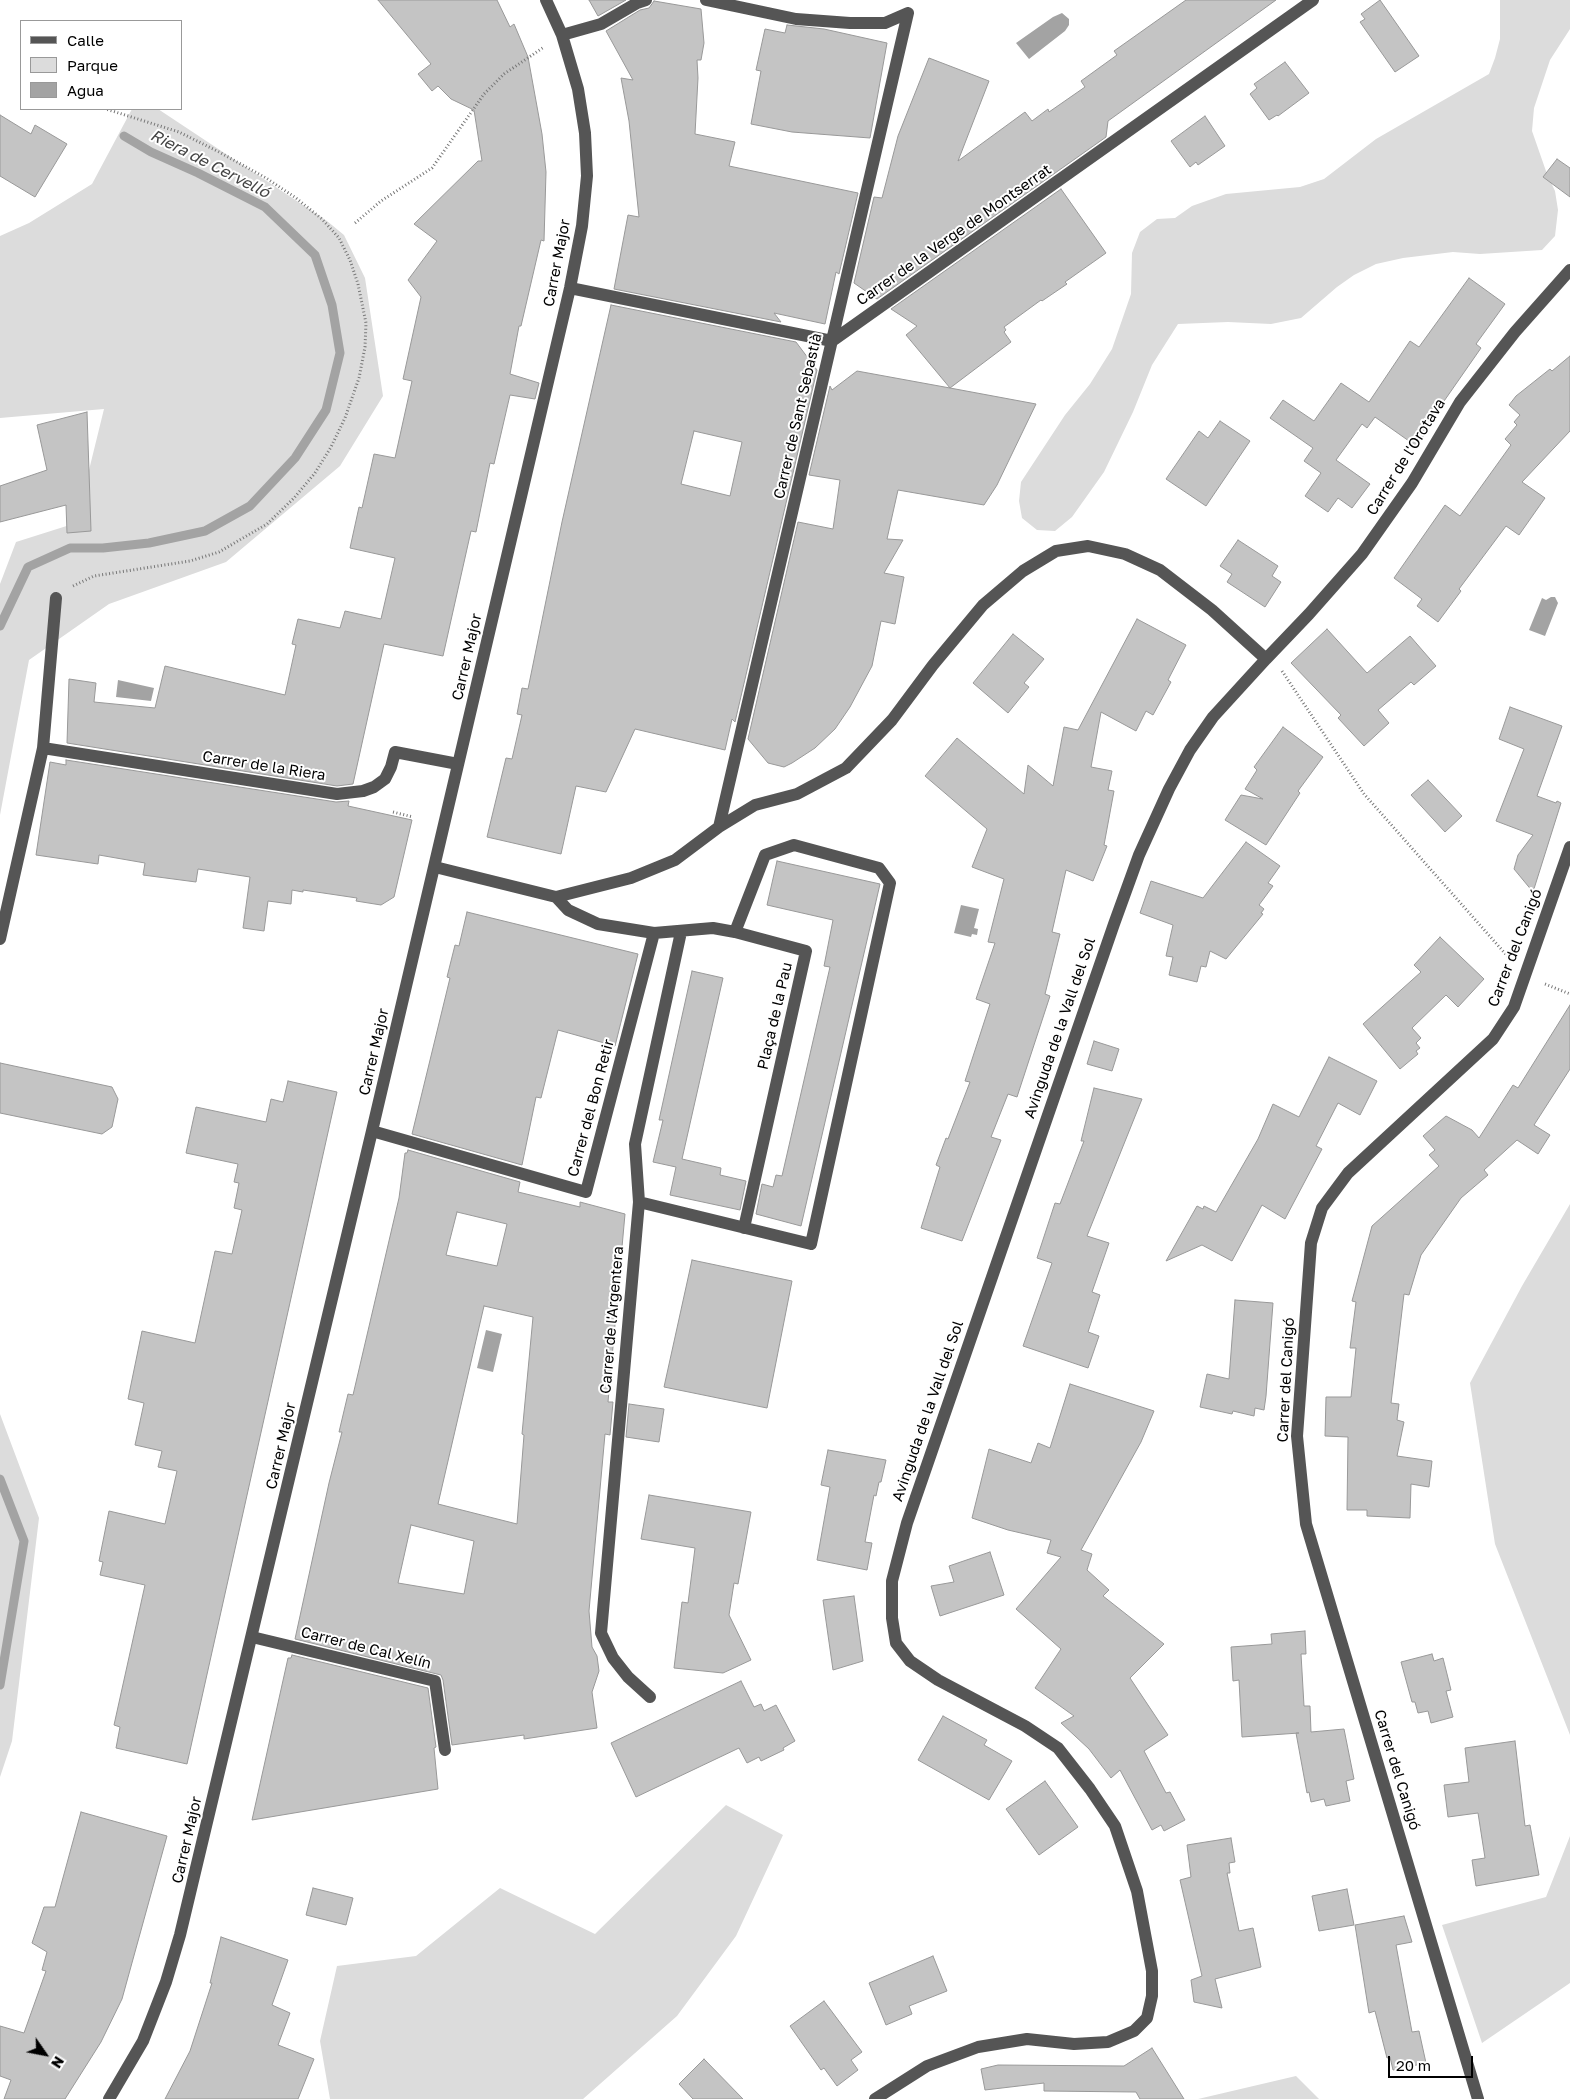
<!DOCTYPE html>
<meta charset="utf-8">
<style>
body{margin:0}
#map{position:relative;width:1570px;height:2099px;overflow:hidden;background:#fff;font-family:"Golos Text",sans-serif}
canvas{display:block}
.legend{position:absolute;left:20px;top:20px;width:162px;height:90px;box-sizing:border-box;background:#fff;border:1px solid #999;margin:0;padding:6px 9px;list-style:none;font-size:15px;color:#000}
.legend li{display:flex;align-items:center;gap:10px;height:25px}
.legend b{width:25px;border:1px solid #999}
.north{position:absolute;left:20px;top:2029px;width:50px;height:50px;-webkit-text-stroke:4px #fff;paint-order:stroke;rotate:123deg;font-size:14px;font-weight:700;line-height:20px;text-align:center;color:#000}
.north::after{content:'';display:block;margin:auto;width:18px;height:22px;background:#000;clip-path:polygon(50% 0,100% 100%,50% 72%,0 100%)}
.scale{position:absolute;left:1388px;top:2056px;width:85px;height:22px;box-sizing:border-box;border:2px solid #000;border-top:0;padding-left:6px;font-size:15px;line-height:18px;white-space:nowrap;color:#000;-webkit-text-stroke:4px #fff;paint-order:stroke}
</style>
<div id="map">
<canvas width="1570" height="2099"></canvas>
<ul class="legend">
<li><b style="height:6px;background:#555"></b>Calle</li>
<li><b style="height:14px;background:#dcdcdc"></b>Parque</li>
<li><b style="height:14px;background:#a3a3a3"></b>Agua</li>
</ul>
<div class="north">N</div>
<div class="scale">20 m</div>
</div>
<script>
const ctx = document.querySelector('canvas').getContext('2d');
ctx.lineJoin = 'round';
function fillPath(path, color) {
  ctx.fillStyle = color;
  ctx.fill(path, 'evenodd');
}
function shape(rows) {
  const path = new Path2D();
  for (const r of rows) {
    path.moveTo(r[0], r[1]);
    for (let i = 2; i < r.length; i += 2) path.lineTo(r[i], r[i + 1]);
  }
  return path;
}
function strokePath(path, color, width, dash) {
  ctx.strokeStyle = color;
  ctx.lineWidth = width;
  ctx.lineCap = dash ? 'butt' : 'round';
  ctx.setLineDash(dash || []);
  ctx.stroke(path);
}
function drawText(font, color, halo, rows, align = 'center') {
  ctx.font = font + ' "Golos Text",sans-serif';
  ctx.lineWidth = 4;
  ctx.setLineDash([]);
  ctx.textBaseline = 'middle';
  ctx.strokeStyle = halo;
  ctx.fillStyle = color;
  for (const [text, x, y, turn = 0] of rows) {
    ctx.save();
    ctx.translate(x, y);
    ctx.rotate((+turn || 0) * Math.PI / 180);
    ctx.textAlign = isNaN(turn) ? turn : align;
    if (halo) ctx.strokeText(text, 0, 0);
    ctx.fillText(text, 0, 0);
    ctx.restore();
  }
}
fillPath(shape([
 [1500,0,1570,0,1570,29,1550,60,1534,108,1532,131,1547,174,1555,191,1558,210,1555,236,1542,250,1480,254,1453,252,1403,258,1376,264,1354,275,1337,287,1301,318,1271,324,1228,322,1178,324,1152,365,1133,412,1104,472,1072,517,1055,531,1037,530,1022,518,1019,501,1021,482,1065,415,1090,384,1112,349,1131,294,1132,253,1140,232,1157,219,1175,218,1192,206,1226,194,1300,187,1324,179,1376,139,1489,74,1495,58,1500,39],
 [132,109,158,109,327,221,344,235,365,278,383,396,340,466,226,562,109,604,29,660,0,815,0,584,16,542,76,523,104,409,0,418,0,236,29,223,92,184],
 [1570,1204,1570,1735,1495,1544,1470,1383,1522,1286],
 [0,1414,39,1518,12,1741,0,1777],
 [726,1805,783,1835,736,1936,677,2016,583,2099,330,2099,320,2041,337,1966,416,1956,500,1888,595,1934],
 [1570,1836,1570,1983,1482,2043,1442,1925,1546,1897],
 [1296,2076,1319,2099,1198,2099]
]), '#dcdcdc');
fillPath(shape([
 [1062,13,1069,19,1069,25,1065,31,1029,59,1016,43,1053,17],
 [1551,597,1555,597,1558,603,1545,636,1529,630,1542,598,1546,600],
 [118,680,154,688,151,701,116,697],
 [961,905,979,909,974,928,978,929,977,935,972,934,971,937,954,933],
 [486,1330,502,1334,493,1372,477,1368]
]), '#a3a3a3');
strokePath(shape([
 [0,626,28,567,70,548,103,548,149,543,205,531,250,506,295,458,326,410,340,353,332,305,315,255,265,207,198,173,151,152,124,136],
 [0,1479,24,1541,0,1685]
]), '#a3a3a3', 9);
const building = shape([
 [378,0,497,0,510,27,514,24,528,57,542,134,546,172,544,241,541,240,521,326,519,326,510,374,539,383,535,399,510,395,494,464,490,463,476,532,471,531,443,656,384,644,353,784,337,786,67,743,69,679,96,683,94,702,155,708,165,666,285,695,296,645,292,644,298,619,340,628,345,611,381,619,395,558,350,548,359,507,362,508,374,454,395,458,412,381,403,379,421,297,408,280,437,241,414,224,478,161,482,161,474,110,451,99,438,86,432,91,418,74,431,64,378,0],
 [589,0,626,0,598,16,589,0],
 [1186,0,1276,0,1108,121,1106,137,877,299,854,283,874,197,882,198,898,136,929,58,989,81,958,161,1025,112,1032,121,1048,109,1049,112,1085,87,1081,81,1117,55,1114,51,1186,0],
 [1380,0,1419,56,1395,72,1360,22,1365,19,1361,14,1380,0],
 [654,1,701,9,704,43,701,60,697,60,698,78,695,134,735,142,729,166,858,193,839,274,836,272,825,324,774,313,781,322,614,289,628,215,639,217,629,121,621,78,633,80,606,31,640,10,649,8,654,1],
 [787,25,824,29,887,43,870,138,792,132,751,124,761,71,756,70,765,29,785,33,787,25],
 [1285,62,1309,93,1278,116,1277,115,1269,120,1250,94,1257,88,1254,84,1285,62],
 [0,115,31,134,35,125,67,144,35,197,0,176,0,115],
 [1205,116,1225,146,1198,165,1196,162,1190,167,1171,141,1205,116],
 [1557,159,1570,168,1570,197,1543,177,1557,159],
 [1061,189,1106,253,1065,282,1067,284,1042,301,1041,300,1004,327,1006,330,1004,332,1011,342,950,388,1036,404,997,485,984,505,898,490,887,539,903,540,884,573,904,577,895,624,881,621,872,666,850,707,835,729,815,748,792,763,784,767,768,763,748,739,798,522,833,529,840,480,809,475,830,386,832,390,857,371,950,388,906,335,917,326,891,309,1061,189],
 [1469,278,1505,304,1476,344,1481,348,1426,427,1429,428,1416,446,1375,417,1367,428,1362,424,1336,460,1370,484,1352,508,1338,498,1328,512,1305,496,1321,473,1304,461,1313,448,1270,418,1283,400,1314,421,1341,383,1369,402,1410,341,1419,347,1469,278],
 [611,305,796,342,817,370,735,722,732,719,725,750,635,729,606,792,576,786,561,854,487,837,506,758,512,759,522,715,517,714,522,688,528,689,562,522,611,305],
 [694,431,742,442,730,496,681,484,694,431],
 [1570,356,1570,431,1522,482,1545,498,1519,535,1506,526,1459,589,1461,591,1438,622,1417,606,1422,599,1394,578,1445,505,1460,516,1511,445,1505,439,1517,425,1514,422,1520,415,1509,405,1516,396,1550,369,1552,371,1570,356],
 [87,412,91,531,67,533,66,505,0,522,0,486,47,470,37,425,87,412],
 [1220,421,1250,441,1206,506,1166,479,1199,431,1208,438,1220,421],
 [1238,540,1278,566,1272,576,1281,582,1265,607,1227,582,1232,574,1220,566,1238,540],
 [1137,619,1186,645,1168,680,1171,682,1153,715,1146,711,1136,731,1101,712,1091,767,1112,771,1108,790,1114,791,1104,845,1107,846,1093,881,1066,870,1052,932,1060,934,1045,994,1050,996,1017,1097,1008,1094,991,1137,1001,1140,962,1241,921,1228,940,1167,936,1165,946,1138,948,1139,970,1082,965,1081,990,1004,976,999,995,943,988,942,1004,879,972,867,987,829,925,776,957,738,1024,794,1028,765,1053,786,1064,727,1078,730,1137,619],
 [1327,629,1367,673,1410,636,1436,666,1414,685,1411,682,1378,710,1389,723,1364,746,1338,718,1341,715,1291,663,1327,629],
 [1013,634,1044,659,1024,683,1029,687,1008,713,973,683,1013,634],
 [1510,707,1562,726,1537,796,1556,803,1557,801,1561,803,1533,892,1514,869,1518,855,1533,835,1496,821,1524,749,1499,739,1510,707],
 [1283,727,1323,757,1298,791,1300,793,1266,845,1225,820,1241,795,1263,799,1245,789,1257,770,1254,767,1283,727],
 [66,760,336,802,349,801,348,806,412,820,394,897,381,905,356,901,357,898,303,890,303,892,292,890,291,904,268,901,264,931,243,928,250,877,198,869,196,882,143,875,145,863,99,855,98,864,36,855,50,762,66,765,66,760],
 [1428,780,1462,816,1445,832,1411,795,1428,780],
 [1246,842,1280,866,1268,883,1273,886,1259,905,1264,909,1261,913,1263,914,1226,959,1210,951,1206,967,1201,966,1197,982,1169,975,1173,957,1166,956,1173,925,1140,913,1151,881,1203,898,1246,842],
 [777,861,880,884,801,1226,756,1214,762,1184,773,1187,776,1175,782,1176,830,967,824,966,833,920,767,905,777,861],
 [467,912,638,954,615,1046,558,1030,541,1098,536,1097,522,1165,412,1134,450,978,447,977,455,945,459,946,467,912],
 [1440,937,1484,979,1458,1007,1446,995,1412,1028,1421,1038,1416,1043,1420,1048,1416,1051,1418,1054,1400,1069,1363,1024,1421,972,1414,965,1440,937],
 [692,971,723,978,682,1159,721,1168,720,1175,746,1181,740,1210,670,1195,676,1167,653,1162,663,1120,659,1120,692,971],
 [1570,1005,1570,1069,1534,1125,1550,1135,1538,1154,1517,1140,1484,1170,1488,1175,1461,1198,1421,1255,1409,1295,1404,1294,1391,1403,1399,1404,1397,1420,1404,1422,1397,1456,1432,1461,1429,1487,1411,1484,1410,1518,1367,1516,1367,1510,1347,1510,1348,1437,1325,1436,1326,1397,1351,1397,1356,1348,1350,1348,1356,1302,1352,1301,1372,1226,1439,1166,1429,1155,1435,1150,1423,1136,1446,1116,1472,1130,1479,1138,1513,1085,1518,1088,1570,1005],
 [1094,1041,1119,1049,1112,1071,1087,1064,1094,1041],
 [1329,1057,1377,1081,1360,1115,1338,1103,1316,1146,1322,1149,1285,1219,1262,1205,1232,1261,1202,1245,1166,1261,1197,1206,1203,1209,1204,1206,1216,1212,1258,1139,1273,1104,1299,1117,1329,1057],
 [0,1063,112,1087,118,1099,112,1127,102,1134,0,1113,0,1063],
 [288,1081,337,1092,187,1764,116,1748,120,1727,114,1725,145,1585,100,1575,103,1562,99,1561,109,1511,165,1524,177,1471,158,1467,162,1451,135,1445,144,1403,128,1399,142,1331,195,1343,215,1251,232,1254,242,1210,234,1208,239,1183,234,1182,238,1164,186,1153,196,1107,266,1122,271,1099,283,1102,288,1081],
 [1094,1088,1142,1099,1087,1236,1109,1243,1092,1292,1100,1295,1088,1332,1099,1336,1088,1368,1023,1346,1052,1263,1037,1258,1055,1203,1060,1204,1084,1141,1081,1141,1094,1088],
 [408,1150,520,1182,518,1192,580,1207,580,1202,625,1214,608,1402,613,1402,610,1435,605,1434,589,1611,592,1647,597,1656,599,1671,592,1692,597,1728,524,1739,524,1735,452,1745,443,1680,441,1675,295,1639,329,1483,342,1432,339,1432,348,1394,353,1395,399,1198,405,1153,407,1153,408,1150],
 [457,1212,507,1224,497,1266,446,1255,457,1212],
 [484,1306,533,1317,522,1434,524,1435,517,1524,438,1504,484,1306],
 [411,1525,474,1541,464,1594,398,1583,411,1525],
 [692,1260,792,1281,767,1408,664,1387,692,1260],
 [1235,1300,1273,1303,1266,1396,1264,1410,1255,1408,1254,1416,1233,1411,1232,1414,1200,1407,1207,1374,1229,1379,1235,1300],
 [1070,1384,1154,1411,1141,1442,1081,1550,1092,1554,1087,1570,1109,1590,1103,1596,1164,1644,1130,1678,1168,1735,1144,1751,1166,1793,1170,1792,1185,1820,1164,1831,1161,1825,1152,1830,1120,1770,1111,1778,1089,1749,1061,1723,1074,1716,1035,1688,1061,1649,1016,1609,1061,1557,1047,1553,1051,1540,1008,1530,972,1518,989,1449,1031,1463,1038,1443,1050,1448,1070,1384],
 [629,1404,664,1409,659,1442,626,1437,629,1404],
 [828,1450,886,1460,881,1482,879,1482,876,1496,874,1495,865,1542,872,1543,867,1570,817,1560,830,1487,821,1485,828,1450],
 [649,1495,751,1512,738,1584,734,1583,729,1615,751,1660,723,1673,674,1668,682,1602,688,1603,695,1548,641,1539,649,1495],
 [990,1552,1004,1595,940,1616,931,1586,954,1582,949,1566,990,1552],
 [854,1596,863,1661,833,1670,823,1600,854,1596],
 [1305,1631,1306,1654,1301,1654,1304,1706,1310,1706,1311,1732,1344,1729,1354,1779,1346,1781,1350,1801,1326,1806,1324,1799,1311,1802,1309,1792,1307,1793,1296,1733,1299,1733,1242,1737,1239,1680,1233,1681,1231,1647,1272,1644,1271,1634,1305,1631],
 [1432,1654,1434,1661,1443,1658,1451,1690,1446,1691,1453,1717,1431,1723,1428,1711,1418,1713,1415,1702,1412,1702,1401,1662,1432,1654],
 [292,1655,428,1688,436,1747,434,1748,438,1789,252,1820,288,1658,291,1658,292,1655],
 [741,1681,754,1707,761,1704,764,1711,776,1705,795,1741,783,1748,784,1750,761,1761,759,1757,747,1763,739,1748,636,1797,611,1743,741,1681],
 [943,1716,987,1740,984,1745,1012,1761,989,1800,918,1760,943,1716],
 [1515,1741,1525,1826,1530,1825,1539,1875,1476,1886,1472,1860,1485,1858,1478,1813,1448,1817,1444,1785,1469,1782,1465,1748,1515,1741],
 [1045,1781,1078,1827,1039,1855,1006,1809,1045,1781],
 [81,1812,167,1836,122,1999,101,2042,65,2099,4,2099,11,2080,0,2076,0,2026,24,2033,46,1971,42,1970,47,1952,32,1943,44,1907,55,1907,81,1812],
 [1231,1838,1235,1862,1229,1863,1230,1873,1227,1873,1239,1931,1253,1928,1261,1967,1215,1979,1222,2008,1194,2002,1191,1980,1202,1976,1180,1880,1191,1877,1187,1845,1231,1838],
 [313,1888,353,1898,346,1925,306,1915,313,1888],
 [1347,1889,1354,1925,1319,1931,1312,1896,1347,1889],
 [1404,1916,1412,1942,1396,1945,1412,2032,1419,2031,1426,2063,1393,2070,1390,2057,1387,2058,1375,2011,1369,2013,1355,1925,1404,1916],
 [221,1937,288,1960,272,2005,290,2013,278,2045,314,2059,298,2099,165,2099,190,2051,212,1983,210,1983,221,1937],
 [933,1956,947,1991,909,2006,912,2014,886,2025,869,1983,933,1956],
 [824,2001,862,2052,851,2060,858,2070,837,2086,824,2068,821,2070,790,2026,824,2001],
 [1152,2048,1184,2099,1140,2099,1136,2092,1044,2091,1044,2083,985,2090,981,2069,998,2065,1124,2066,1152,2048],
 [704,2059,743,2099,693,2099,679,2084,704,2059]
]);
fillPath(building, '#c4c4c4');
strokePath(building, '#999', 1);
strokePath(shape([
 [355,223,381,201,432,168,484,94,504,74,544,47],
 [73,586,94,576,190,561,219,552,267,524,294,498,315,473,331,447,345,418,359,378,365,347,366,323,358,284,350,260,339,238,322,219,296,198,266,178,219,152,179,132,106,109],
 [1282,671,1364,794,1510,959],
 [393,812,413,817],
 [1545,984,1570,994]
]), '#777', 3, [1, 2.5]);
strokePath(shape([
 [706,0,796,19,850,23,885,23,908,13],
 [562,35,601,24,637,3,646,0],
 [570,288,832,341,1313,0],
 [1266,659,1309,614,1362,554,1412,483,1460,402,1515,332,1570,270],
 [43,748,337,794,363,791,374,787,385,779,391,767,395,752,458,764],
 [719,827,908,13],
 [435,867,556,897,631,878,675,860,719,827,755,805,797,794,846,768,892,720,933,665,983,605,1023,571,1056,551,1088,546,1125,554,1160,570,1212,610,1266,659,1213,717,1190,750,1169,789,1139,855,1114,924,907,1523,892,1581,892,1618,896,1643,910,1661,938,1680,1025,1726,1058,1748,1090,1789,1115,1826,1137,1891,1152,1971,1152,1996,1147,2018,1134,2031,1108,2042,1074,2044,1027,2039,978,2047,927,2066,875,2099],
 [556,897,568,910,598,924,654,933,713,928,735,932,806,951,744,1228],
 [0,939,43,748,56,598],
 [372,1131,586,1192,654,933],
 [639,1202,811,1244,890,883,879,868,794,845,765,855,735,932],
 [252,1637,435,1681,445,1750],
 [650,1697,628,1677,613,1658,601,1633,639,1202,635,1144,681,932],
 [109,2099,143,2041,166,1982,180,1935,372,1131,570,288,582,226,587,176,585,133,578,89,562,35,546,0],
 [1478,2099,1306,1524,1297,1436,1311,1243,1322,1208,1348,1173,1493,1039,1514,1007,1570,847]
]), '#555', 12);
drawText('15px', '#000', '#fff', [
 ["Carrer de la Verge de Montserrat",954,235,-35],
 ["Carrer Major",557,263,-79],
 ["Carrer de Sant Sebastià",798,416,-77],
 ["Carrer de l'Orotava",1406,457,-58],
 ["Carrer Major",467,657,-77],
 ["Carrer de la Riera",264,766,9],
 ["Carrer del Canigó",1515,948,-69],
 ["Plaça de la Pau",775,1016,-77],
 ["Avinguda de la Vall del Sol",1060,1028,-71],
 ["Carrer Major",374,1052,-77],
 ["Carrer del Bon Retir",591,1108,-75],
 ["Carrer de l'Argentera",612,1320,-85],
 ["Carrer del Canigó",1286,1380,-87],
 ["Avinguda de la Vall del Sol",928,1411,-71],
 ["Carrer Major",281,1446,-77],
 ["Carrer de Cal Xelín",366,1648,14],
 ["Carrer del Canigó",1397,1770,73],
 ["Carrer Major",187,1840,-77]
]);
drawText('italic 16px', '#444', '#fff', [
 ["Riera de Cervelló",210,164,27]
]);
</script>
